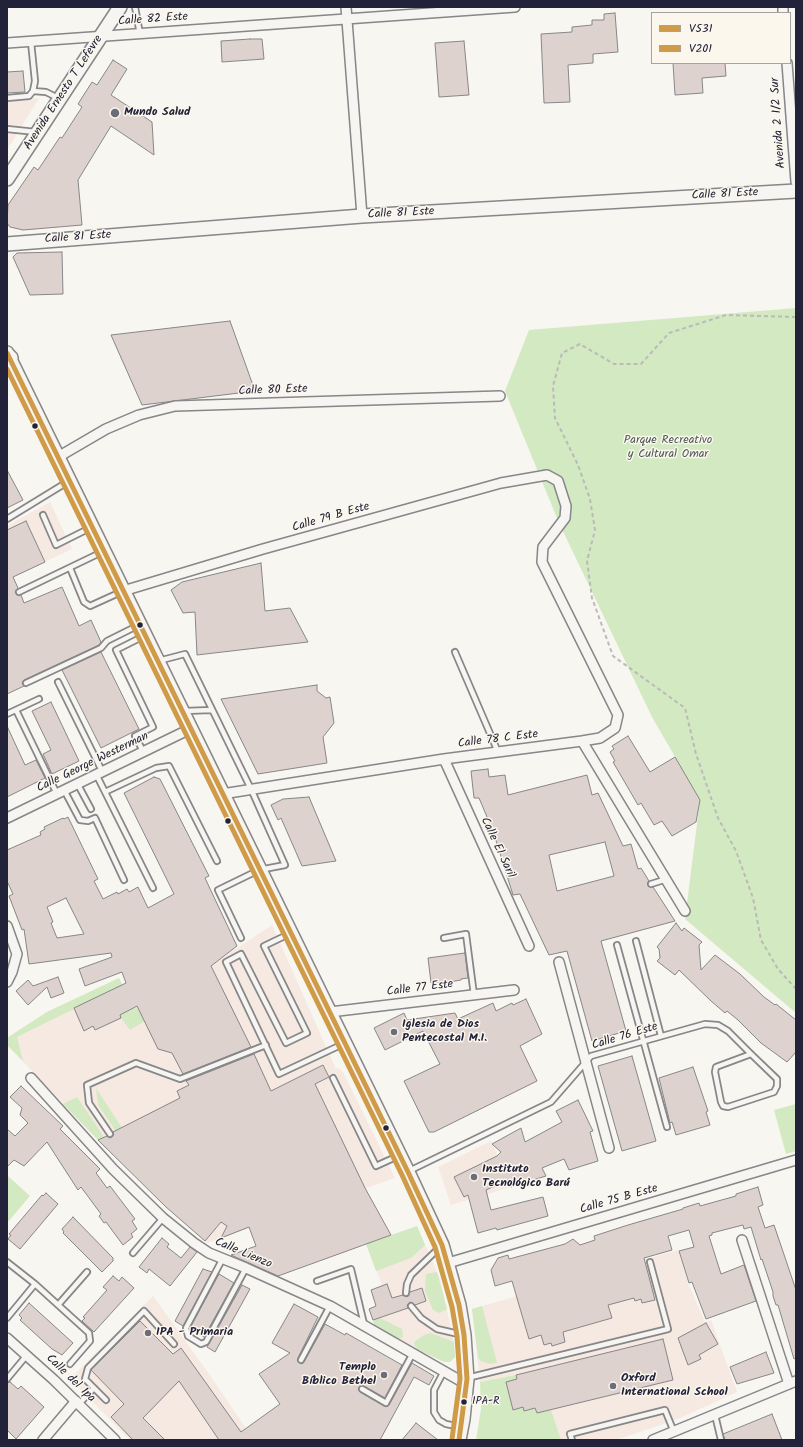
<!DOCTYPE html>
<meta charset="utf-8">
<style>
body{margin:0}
#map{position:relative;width:803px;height:1447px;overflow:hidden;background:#f8f6f0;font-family:Kalam,sans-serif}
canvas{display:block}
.frame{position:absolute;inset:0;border:8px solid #22223b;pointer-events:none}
.legend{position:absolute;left:651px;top:12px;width:140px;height:52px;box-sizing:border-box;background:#fbf7ec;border:1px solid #a4a2a5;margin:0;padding:5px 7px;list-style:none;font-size:12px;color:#22223b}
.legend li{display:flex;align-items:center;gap:8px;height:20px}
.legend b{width:20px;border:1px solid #a4a2a5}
</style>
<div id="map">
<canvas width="803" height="1447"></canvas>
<div class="frame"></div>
<ul class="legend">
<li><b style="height:5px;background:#d09b48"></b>V531</li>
<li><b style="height:5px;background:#d09b48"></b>V201</li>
</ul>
</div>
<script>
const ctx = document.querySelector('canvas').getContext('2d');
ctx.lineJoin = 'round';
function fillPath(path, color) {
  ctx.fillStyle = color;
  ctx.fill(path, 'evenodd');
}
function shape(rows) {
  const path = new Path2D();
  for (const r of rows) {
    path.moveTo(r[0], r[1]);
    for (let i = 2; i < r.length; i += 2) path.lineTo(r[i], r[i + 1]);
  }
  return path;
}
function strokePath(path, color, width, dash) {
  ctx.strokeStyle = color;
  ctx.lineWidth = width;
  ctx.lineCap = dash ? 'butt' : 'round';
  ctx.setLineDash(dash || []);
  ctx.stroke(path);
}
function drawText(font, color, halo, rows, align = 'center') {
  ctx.font = font + ' Kalam,sans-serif';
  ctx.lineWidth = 3;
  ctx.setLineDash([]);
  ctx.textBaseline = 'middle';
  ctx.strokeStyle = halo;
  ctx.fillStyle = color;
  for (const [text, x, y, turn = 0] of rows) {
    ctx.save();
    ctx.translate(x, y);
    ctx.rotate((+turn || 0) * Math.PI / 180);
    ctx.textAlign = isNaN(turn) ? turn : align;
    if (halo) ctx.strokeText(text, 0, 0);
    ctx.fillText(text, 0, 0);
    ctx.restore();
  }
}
fillPath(shape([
 [39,98,7,150,7,101],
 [50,502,72,549,7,580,7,526],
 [272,925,336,1069,338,1068,343,1072,395,1178,207,1243,166,1207,98,1140,7,1045,7,1038,47,1012,119,978,133,1008,210,966],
 [491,1141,511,1187,451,1205,438,1167],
 [417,1226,440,1279,454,1342,455,1357,450,1362,444,1362,417,1349,374,1324,369,1309,376,1306,371,1290,382,1285,366,1244],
 [678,1250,688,1283,705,1322,711,1320,737,1392,678,1419,616,1440,485,1440,491,1380,480,1382,472,1309],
 [153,1296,207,1371,254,1440,130,1440,70,1379]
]), '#f5e9e1');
fillPath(shape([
 [796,308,796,1013,685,919,700,800,652,717,559,523,505,391,529,330],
 [119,978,133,1008,139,1009,145,1021,130,1030,121,1018,108,992,17,1037,23,1061,7,1045,7,1038,47,1012],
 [96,1088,122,1128,116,1131,98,1105],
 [77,1097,104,1137,98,1140,63,1104],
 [796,1104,796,1151,786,1154,774,1110],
 [8,1176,30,1196,7,1223,7,1178],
 [417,1226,425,1245,411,1258,376,1271,366,1244],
 [437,1272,447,1309,439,1313,433,1310,425,1291,426,1274],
 [482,1306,497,1363,490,1364,481,1361,478,1358,472,1309],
 [380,1318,402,1329,403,1337,397,1339,374,1324,373,1320],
 [431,1333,454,1342,455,1357,450,1362,444,1362,417,1349,415,1346,414,1342,424,1335],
 [516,1375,517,1379,506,1382,513,1409,523,1407,525,1411,535,1408,537,1413,551,1410,561,1440,476,1440,481,1409,480,1382]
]), '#d2e9c2');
const building = shape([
 [615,13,618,52,593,54,593,63,568,65,570,102,544,103,541,34,572,32,572,27,592,25,592,20,604,20,604,14,615,13],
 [250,39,262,39,264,59,222,62,221,41,250,39],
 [464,41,469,95,439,97,435,43,464,41],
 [113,60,127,69,111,95,152,122,154,155,111,126,78,180,82,225,23,230,10,227,7,223,8,205,34,167,38,170,60,137,62,138,82,107,78,104,92,82,97,85,113,60],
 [673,63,725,63,726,76,702,78,703,93,675,95,673,63],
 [23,71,25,92,7,93,7,72,23,71],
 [62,252,63,294,30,295,13,257,17,253,62,252],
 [230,321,255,391,142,405,111,335,230,321],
 [7,470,23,500,7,508,7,470],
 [26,521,45,562,13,577,18,588,16,594,21,595,24,603,62,587,79,626,91,620,101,642,99,645,24,680,22,683,24,686,7,694,7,530,26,521],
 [261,563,265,611,290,608,308,642,197,655,195,612,183,613,171,590,182,582,261,563],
 [101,652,139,729,101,748,62,670,101,652],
 [317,685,317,691,326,698,330,697,334,723,323,737,327,763,258,774,221,699,317,685],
 [51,702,79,761,52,774,43,754,51,750,32,711,51,702],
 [7,726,25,765,36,760,45,778,7,797,7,726],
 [628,736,650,772,675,757,700,800,696,822,672,836,662,821,654,825,641,803,638,805,613,762,615,761,610,752,614,749,612,746,628,736],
 [488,769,489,777,505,775,508,795,587,775,592,795,598,793,623,846,631,844,638,869,641,868,649,881,648,886,653,887,675,921,601,941,626,1031,592,1041,567,951,549,955,520,894,513,895,493,831,479,798,474,798,471,771,488,769],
 [605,842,614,876,557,891,549,855,605,842],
 [154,777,160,779,209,876,205,878,237,946,211,966,251,1047,183,1074,172,1053,158,1049,137,1006,120,1015,121,1018,95,1030,93,1026,84,1031,74,1008,126,983,122,972,85,986,79,969,112,957,111,953,29,964,24,929,22,930,9,896,13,894,7,881,7,850,41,835,40,832,45,829,44,827,63,818,64,819,68,817,98,879,94,881,103,899,117,892,118,894,127,889,129,892,138,887,148,908,174,894,124,793,154,777],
 [66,898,84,934,57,938,51,923,53,922,47,907,66,898],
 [309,797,336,861,302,866,281,818,278,820,271,805,283,799,309,797],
 [676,923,682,931,684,928,702,942,699,945,701,970,715,955,740,974,764,997,775,1005,776,1004,796,1020,796,1052,787,1062,761,1043,738,1020,727,1011,725,1013,711,1001,679,970,675,975,657,961,660,958,659,949,657,947,676,923],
 [465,953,468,978,461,979,461,980,438,984,438,982,431,983,428,958,465,953],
 [58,977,64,993,51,998,47,987,28,1005,16,991,28,980,33,986,58,977],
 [526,999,542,1034,520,1046,537,1081,434,1132,429,1132,404,1081,440,1064,423,1031,385,1050,374,1028,404,1013,407,1020,455,1013,458,1019,493,1003,496,1011,512,1003,513,1005,526,999],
 [254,1054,271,1091,323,1065,329,1077,315,1084,365,1188,391,1235,278,1276,231,1255,256,1246,249,1227,221,1238,227,1226,221,1222,205,1241,166,1207,98,1140,107,1136,112,1137,113,1132,180,1098,177,1091,189,1085,186,1081,254,1054],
 [632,1056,656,1141,622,1151,598,1066,632,1056],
 [693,1067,708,1111,706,1112,710,1125,676,1135,672,1122,670,1123,659,1078,693,1067],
 [21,1086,63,1126,60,1129,100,1169,96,1173,107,1188,110,1186,135,1219,132,1221,137,1229,131,1234,133,1237,123,1245,106,1222,104,1223,99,1216,101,1214,81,1187,78,1190,47,1142,24,1166,14,1160,7,1167,7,1129,15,1136,28,1123,20,1115,22,1108,10,1097,21,1086],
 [578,1100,593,1131,590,1132,598,1161,569,1170,564,1159,542,1168,546,1176,511,1187,508,1180,486,1190,491,1210,543,1197,548,1216,497,1230,496,1228,478,1233,468,1195,464,1197,454,1177,497,1156,501,1152,492,1144,521,1128,525,1142,562,1122,556,1111,578,1100],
 [758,1187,763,1205,758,1207,765,1228,774,1225,796,1290,796,1358,794,1359,778,1305,776,1305,773,1296,773,1292,762,1259,761,1260,751,1227,744,1229,743,1225,712,1233,712,1235,709,1236,721,1274,744,1265,756,1301,706,1319,692,1282,689,1283,679,1251,694,1247,689,1230,668,1236,672,1250,644,1258,655,1300,642,1303,641,1299,635,1301,634,1298,608,1305,612,1318,563,1332,565,1342,552,1346,551,1343,544,1345,541,1335,529,1339,512,1281,495,1286,491,1270,498,1258,508,1255,509,1259,565,1244,573,1239,580,1245,595,1240,594,1236,628,1225,683,1209,683,1208,699,1203,700,1206,736,1196,736,1194,758,1187],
 [46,1193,58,1204,20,1249,8,1239,11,1235,9,1234,42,1195,43,1196,46,1193],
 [73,1217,113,1258,113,1261,102,1272,63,1233,64,1232,62,1229,73,1217],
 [162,1238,169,1244,167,1247,181,1258,190,1247,197,1252,170,1286,149,1269,147,1273,139,1267,162,1238],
 [203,1269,212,1272,183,1326,175,1321,203,1269],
 [219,1274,234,1283,204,1337,190,1328,219,1274],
 [113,1276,119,1281,122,1277,134,1288,94,1332,82,1321,85,1318,83,1317,107,1290,103,1287,113,1276],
 [387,1284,392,1298,403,1295,407,1297,410,1292,422,1288,426,1301,415,1305,410,1302,408,1304,408,1308,373,1320,369,1309,376,1306,371,1290,387,1284],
 [242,1285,250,1289,215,1352,207,1347,242,1285],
 [29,1303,73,1343,62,1355,52,1349,20,1320,22,1318,19,1315,29,1303],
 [294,1304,318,1317,298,1358,300,1363,304,1362,325,1324,345,1335,346,1333,402,1365,385,1398,364,1386,359,1387,360,1392,384,1406,389,1405,412,1363,434,1376,429,1385,414,1377,380,1440,219,1440,179,1381,143,1418,165,1440,133,1440,111,1417,124,1404,91,1370,140,1321,173,1354,181,1348,241,1432,280,1404,259,1374,290,1353,272,1343,294,1304],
 [706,1323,718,1344,699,1355,701,1359,688,1365,678,1338,706,1323],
 [663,1339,673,1380,537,1413,535,1408,524,1411,523,1407,513,1410,506,1382,517,1379,516,1375,663,1339],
 [766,1352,774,1373,737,1384,730,1367,766,1352],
 [10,1382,18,1389,21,1386,44,1407,16,1439,7,1430,7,1383,10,1382],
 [772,1414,782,1440,725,1440,723,1434,772,1414],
 [416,1423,438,1440,402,1440,416,1423]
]);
fillPath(building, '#ded2ce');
strokePath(building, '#878688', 1);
const lane = shape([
 [135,7,140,34],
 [33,91,46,92,58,98],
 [7,98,29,96,33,91,35,81,31,42],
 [7,129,36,132],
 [43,515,56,545,90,528],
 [7,519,69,481],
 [70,568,84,602,90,606,123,591],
 [19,592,102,552],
 [455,652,498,752],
 [158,661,185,654,251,789,285,865,259,870,218,890,241,938],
 [58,682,102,771],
 [26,683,101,648,107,641,139,625],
 [16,710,57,794],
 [184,711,212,710],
 [7,714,39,699],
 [143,751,135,736,153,727,116,650,144,636],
 [96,774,153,888],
 [77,783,91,809],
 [64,790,80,820,88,821,95,818,124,880],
 [105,792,156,768,169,766,217,861],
 [651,884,667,879],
 [289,934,264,946,307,1033,286,1043,241,954,226,962,279,1074,343,1044],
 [444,938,466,934,474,995],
 [636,941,661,1036],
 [617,945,667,1127],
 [333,1078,376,1166,398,1156],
 [110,1134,89,1103,87,1085,136,1063,180,1079,266,1045],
 [409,1171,551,1102,591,1056,705,1024,718,1025,728,1031,751,1054,777,1079,777,1086,774,1092,728,1107,723,1106,721,1102,715,1072,716,1067,751,1054],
 [133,1253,163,1218],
 [223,1258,186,1328,188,1336,201,1344,206,1342,246,1268],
 [7,1262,35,1284,89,1333,90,1341,70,1364],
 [317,1281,351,1269,364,1324],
 [406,1293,407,1284,411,1275,441,1246],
 [58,1305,87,1272],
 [411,1306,421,1318,437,1329,463,1335],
 [7,1318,35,1284],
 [301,1360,330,1306],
 [444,1371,434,1390,434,1412,439,1420,446,1424,461,1427],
 [467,1378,668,1329,650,1262],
 [7,1379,27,1355],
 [362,1389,386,1403,413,1353],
 [106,1400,85,1379,88,1368,144,1311,174,1344],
 [79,1404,94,1388],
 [715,1415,721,1440],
 [572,1440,570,1434,665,1410,674,1432]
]);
const street = shape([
 [346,7,362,216],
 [783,7,783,13],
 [7,43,515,7],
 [787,63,796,182],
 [58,457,106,429,139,415,175,406,500,396],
 [123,591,263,549,501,483,547,475,558,481,566,506,565,518,543,547,542,562,618,715,615,728,600,738,582,741,444,759,222,794],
 [582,741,685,911],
 [444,759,529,946],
 [7,818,190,729],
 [7,926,17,954,12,972,7,982],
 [559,962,609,1148],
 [330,1012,514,990],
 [31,1078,113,1169,163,1218,194,1243,209,1253,246,1268,330,1306,466,1384],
 [742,1240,789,1384],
 [448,1263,796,1160],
 [7,1338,54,1380,115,1440],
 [43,1440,76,1401],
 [653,1440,796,1381]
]);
const secondary = shape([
 [7,179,120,7],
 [7,244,362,216,796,191],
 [7,353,408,1172,442,1245,459,1305,464,1335,467,1379,463,1419,459,1440]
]);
const primary = shape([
 [7,356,10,358]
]);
strokePath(lane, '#878688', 8);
strokePath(street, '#878688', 12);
strokePath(secondary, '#878688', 16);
strokePath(primary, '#878688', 18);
strokePath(shape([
 [796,317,726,315,669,333,641,364,614,364,580,344,562,353,553,386,555,418,578,465,590,499,595,530,587,561,592,598,613,656,685,708,696,754,718,818,736,851,753,898,761,940,778,969,796,989]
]), '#bcbab9', 2, [4, 3]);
strokePath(lane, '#f6f5f1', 4.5);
strokePath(street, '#f6f5f1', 9);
strokePath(secondary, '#f6f5f1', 13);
strokePath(primary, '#f6f5f1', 15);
strokePath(shape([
 [7,353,408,1172,442,1245,459,1305,464,1335,467,1379,459,1440]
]), '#d09b48', 5);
strokePath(shape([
 [7,369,402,1175,435,1247,452,1307,457,1336,460,1379,452,1439]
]), '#d09b48', 5);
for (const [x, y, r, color] of [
 [115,113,5,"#6d6c7a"],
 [35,426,3.5,"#22223b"],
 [140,625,3.5,"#22223b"],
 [228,821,3.5,"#22223b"],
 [394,1032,4,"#6d6c7a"],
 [386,1128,3.5,"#22223b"],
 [474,1177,4,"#6d6c7a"],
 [148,1333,4,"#6d6c7a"],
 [384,1375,4,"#6d6c7a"],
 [613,1386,4,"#6d6c7a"],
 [464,1402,3.5,"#22223b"]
]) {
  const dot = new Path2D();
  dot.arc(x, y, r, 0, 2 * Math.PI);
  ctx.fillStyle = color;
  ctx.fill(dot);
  strokePath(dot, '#fbf7ec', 1.5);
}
drawText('11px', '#22223b', '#fbf7ec', [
 ["IPA-R",472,1402]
], 'left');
drawText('12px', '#22223b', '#fbf7ec', [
 ["Calle 82 Este",153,20,-4],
 ["Avenida Ernesto T Lefevre",64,93,-57],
 ["Avenida 2 1/2 Sur",779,123,-94],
 ["Calle 81 Este",725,195,-3],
 ["Calle 81 Este",401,214,-3],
 ["Calle 81 Este",78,238,-4],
 ["Calle 80 Este",273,391,-2],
 ["Calle 79 B Este",331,518,-16],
 ["Calle 78 C Este",498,740,-7],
 ["Calle George Westerman",93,763,-26],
 ["Calle El Saril",497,848,65],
 ["Calle 77 Este",420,989,-7],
 ["Calle 76 Este",625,1037,-17],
 ["Calle 75 B Este",619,1200,-16],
 ["Calle Lienzo",243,1254,23],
 ["Calle del Ipa",70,1379,44]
]);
drawText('bold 12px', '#22223b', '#fbf7ec', [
 ["Mundo Salud",124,113],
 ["Iglesia de Dios",402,1025],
 ["Pentecostal M.I.",402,1039],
 ["Instituto",482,1170],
 ["Tecnológico Barú",482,1184],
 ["IPA - Primaria",156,1333],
 ["Templo",376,1368,"right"],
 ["Bíblico Bethel",376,1382,"right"],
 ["Oxford",621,1379],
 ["International School",621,1393]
], 'left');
drawText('12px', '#4d5a58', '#fbf7ec', [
 ["Parque Recreativo",668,441],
 ["y Cultural Omar",668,455]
]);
</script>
